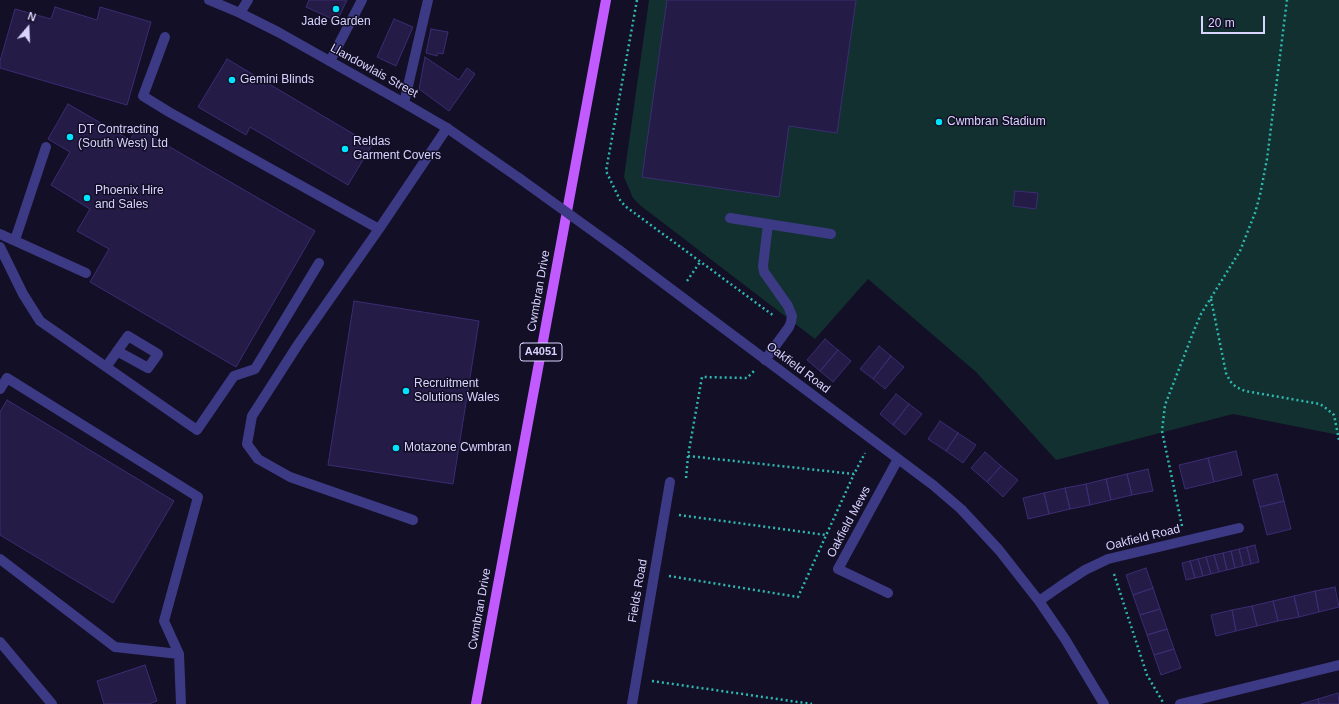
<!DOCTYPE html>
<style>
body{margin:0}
#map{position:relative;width:1339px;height:704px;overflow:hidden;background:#130f26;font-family:Arial,sans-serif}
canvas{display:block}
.north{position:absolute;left:8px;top:8px;width:40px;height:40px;-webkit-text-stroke:3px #130f26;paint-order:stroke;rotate:19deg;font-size:11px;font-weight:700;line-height:16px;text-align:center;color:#d9d4ff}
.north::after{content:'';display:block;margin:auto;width:14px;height:18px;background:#d9d4ff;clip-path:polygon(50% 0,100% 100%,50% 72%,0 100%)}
.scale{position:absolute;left:1201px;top:16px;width:64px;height:18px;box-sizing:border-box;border:2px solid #d9d4ff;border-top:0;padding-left:5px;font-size:12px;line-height:14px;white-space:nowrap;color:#d9d4ff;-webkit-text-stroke:3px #130f26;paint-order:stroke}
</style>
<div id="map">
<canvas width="1339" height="704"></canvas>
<div class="north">N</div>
<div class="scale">20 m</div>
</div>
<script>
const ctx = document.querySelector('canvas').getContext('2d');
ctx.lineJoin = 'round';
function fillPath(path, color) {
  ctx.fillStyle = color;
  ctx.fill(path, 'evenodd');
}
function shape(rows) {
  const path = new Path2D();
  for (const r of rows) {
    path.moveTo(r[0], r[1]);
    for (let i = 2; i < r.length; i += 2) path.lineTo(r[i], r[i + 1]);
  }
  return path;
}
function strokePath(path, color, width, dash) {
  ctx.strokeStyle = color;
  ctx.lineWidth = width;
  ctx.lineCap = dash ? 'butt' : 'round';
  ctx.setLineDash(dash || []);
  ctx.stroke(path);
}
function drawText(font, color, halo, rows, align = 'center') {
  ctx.font = font + ' Arial,sans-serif';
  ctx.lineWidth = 3;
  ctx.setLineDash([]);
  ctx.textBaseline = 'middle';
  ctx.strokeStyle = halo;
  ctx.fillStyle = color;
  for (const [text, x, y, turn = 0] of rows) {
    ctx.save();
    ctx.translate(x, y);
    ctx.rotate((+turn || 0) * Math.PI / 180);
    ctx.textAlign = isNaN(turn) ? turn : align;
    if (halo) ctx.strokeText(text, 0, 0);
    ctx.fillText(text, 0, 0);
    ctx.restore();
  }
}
fillPath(shape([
 [649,0,1339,0,1339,435,1233,414,1056,460,976,372,868,279,815,339,641,206,633,198,624,177]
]), '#12302f');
const building = shape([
 [309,0,347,0,337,21,306,7,309,0],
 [667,0,856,0,837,133,789,126,779,197,642,177,667,0],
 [55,7,97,20,100,7,151,22,127,105,0,68,0,61,15,9,51,19,55,7],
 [394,19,413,27,396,66,377,57,394,19],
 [431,29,448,32,443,54,438,53,437,56,426,53,431,29],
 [425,57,459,80,467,68,475,74,449,111,419,89,425,57],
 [227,59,372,145,348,185,250,127,246,135,198,107,227,59],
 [68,104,130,140,137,128,315,231,236,367,90,282,109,249,77,231,90,209,51,185,70,152,48,139,68,104],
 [1015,191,1038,193,1036,209,1013,206,1015,191],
 [354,301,479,321,453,484,328,465,354,301],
 [825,339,838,350,820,371,807,360,825,339],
 [879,346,891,356,873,379,860,369,879,346],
 [838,350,851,361,833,382,820,371,838,350],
 [891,356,904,367,885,389,873,379,891,356],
 [896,394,909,404,893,425,880,414,896,394],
 [7,400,174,501,113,603,0,535,0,412,7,400],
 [909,404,922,414,905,435,893,425,909,404],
 [940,421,958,433,946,451,928,439,940,421],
 [958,433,976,445,963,463,946,451,958,433],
 [1236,451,1242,475,1214,482,1208,458,1236,451],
 [985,452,1001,466,987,482,971,468,985,452],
 [1208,458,1214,482,1185,489,1179,465,1208,458],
 [1001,466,1018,480,1003,497,987,482,1001,466],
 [1148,469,1153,491,1132,495,1127,474,1148,469],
 [1127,474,1132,495,1111,500,1106,479,1127,474],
 [1277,474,1284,501,1260,507,1253,480,1277,474],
 [1106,479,1111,500,1090,505,1086,484,1106,479],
 [1086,484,1090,505,1070,509,1065,488,1086,484],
 [1065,488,1070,509,1049,514,1044,493,1065,488],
 [1044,493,1049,514,1028,519,1023,498,1044,493],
 [1284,501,1291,529,1267,535,1260,507,1284,501],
 [1255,545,1259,562,1251,564,1247,547,1255,545],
 [1247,547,1251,564,1243,566,1239,549,1247,547],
 [1239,549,1243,566,1235,568,1231,551,1239,549],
 [1231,551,1235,568,1227,570,1223,553,1231,551],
 [1223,553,1227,570,1219,572,1214,555,1223,553],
 [1214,555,1219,572,1211,574,1206,557,1214,555],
 [1206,557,1211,574,1203,576,1198,559,1206,557],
 [1198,559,1203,576,1195,578,1190,561,1198,559],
 [1190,561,1195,578,1186,580,1182,563,1190,561],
 [1146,568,1153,588,1133,595,1126,575,1146,568],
 [1335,587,1339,607,1319,612,1315,591,1335,587],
 [1153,588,1160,609,1140,615,1133,595,1153,588],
 [1315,591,1319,612,1299,617,1294,596,1315,591],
 [1294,596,1299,617,1278,621,1273,601,1294,596],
 [1273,601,1278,621,1257,626,1252,606,1273,601],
 [1252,606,1257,626,1236,631,1232,610,1252,606],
 [1160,609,1167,629,1147,635,1140,615,1160,609],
 [1232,610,1236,631,1216,636,1211,615,1232,610],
 [1167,629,1174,649,1154,655,1147,635,1167,629],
 [1174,649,1181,668,1161,675,1154,655,1174,649],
 [145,665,157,701,149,704,104,704,97,681,145,665],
 [1338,693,1339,704,1319,704,1318,699,1338,693],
 [1318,699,1319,704,1301,704,1318,699]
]);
fillPath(building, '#241b47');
strokePath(building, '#3b2d73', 1);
strokePath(shape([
 [637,0,606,171,620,200,625,206,774,316],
 [687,281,700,262],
 [1211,299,1226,373,1230,381,1236,387,1245,391,1320,404,1327,409,1334,415,1339,440],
 [688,456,854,474,865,453],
 [686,478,688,456,702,377,747,378,754,371],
 [679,515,826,535],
 [1182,526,1162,431,1165,405,1195,328,1201,314,1240,251,1255,213,1260,195,1267,159,1287,0],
 [1114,574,1147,675,1164,704],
 [669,576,798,597,854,474],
 [652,681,812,704]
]), '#2fb8b0', 2.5, [2, 3]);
strokePath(shape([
 [165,37,143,96,169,112,379,229],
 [330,61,362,0],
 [730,218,831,234],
 [0,234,86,273],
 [15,240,46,147],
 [0,247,23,294,40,321,197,430,234,376,255,369,319,263],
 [765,360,789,327,791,322,792,316,788,306,764,272,763,266,768,224],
 [106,367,128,336,158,354,148,368,117,351],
 [0,389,7,378,198,497,164,621,179,654,181,704],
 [413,520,290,477,258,459,247,444,252,416,299,343,379,229,447,128],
 [0,559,115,647,179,654],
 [0,642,52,704]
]), '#3d3a85', 10);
strokePath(shape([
 [209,0,240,13,278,32,404,103,447,128,519,178],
 [240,13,248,0],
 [404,103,428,0],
 [619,250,933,485,961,509,999,550,1039,601,1065,639,1104,704],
 [888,593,838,569,898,459],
 [1039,601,1062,585,1085,570,1108,559,1239,528],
 [632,704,670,482],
 [1180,704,1339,665]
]), '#3d3a85', 10);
strokePath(shape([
 [476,704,606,0]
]), '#c25bff', 10);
strokePath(shape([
 [519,178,619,250]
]), '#3d3a85', 10);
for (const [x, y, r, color] of [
 [336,9,4,"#00e5ff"],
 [232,80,4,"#00e5ff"],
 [939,122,4,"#00e5ff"],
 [70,137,4,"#00e5ff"],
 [345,149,4,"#00e5ff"],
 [87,198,4,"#00e5ff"],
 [406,391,4,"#00e5ff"],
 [396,448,4,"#00e5ff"]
]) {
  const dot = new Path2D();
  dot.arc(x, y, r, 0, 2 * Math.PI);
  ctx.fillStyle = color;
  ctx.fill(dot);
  strokePath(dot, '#130f26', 1.5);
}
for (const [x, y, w] of [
 [541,352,42]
]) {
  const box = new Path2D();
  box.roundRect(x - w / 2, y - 9, w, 18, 3);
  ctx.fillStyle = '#130f26';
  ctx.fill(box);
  strokePath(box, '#d9d4ff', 1);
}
drawText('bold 11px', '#d9d4ff', null, [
 ["A4051",541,352]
]);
drawText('12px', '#d9d4ff', '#130f26', [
 ["Jade Garden",336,22,"center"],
 ["Gemini Blinds",240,80],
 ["Cwmbran Stadium",947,122],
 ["DT Contracting",78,130],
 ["(South West) Ltd",78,144],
 ["Reldas",353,142],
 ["Garment Covers",353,156],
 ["Phoenix Hire",95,191],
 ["and Sales",95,205],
 ["Recruitment",414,384],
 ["Solutions Wales",414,398],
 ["Motazone Cwmbran",404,448]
], 'left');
drawText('12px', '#d9d4ff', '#130f26', [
 ["Llandowlais Street",374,71,29],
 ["Cwmbran Drive",539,291,-80],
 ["Oakfield Road",798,368,37],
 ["Oakfield Mews",849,522,-62],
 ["Oakfield Road",1143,538,-14],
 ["Fields Road",638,591,-80],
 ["Cwmbran Drive",480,609,-80]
]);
</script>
